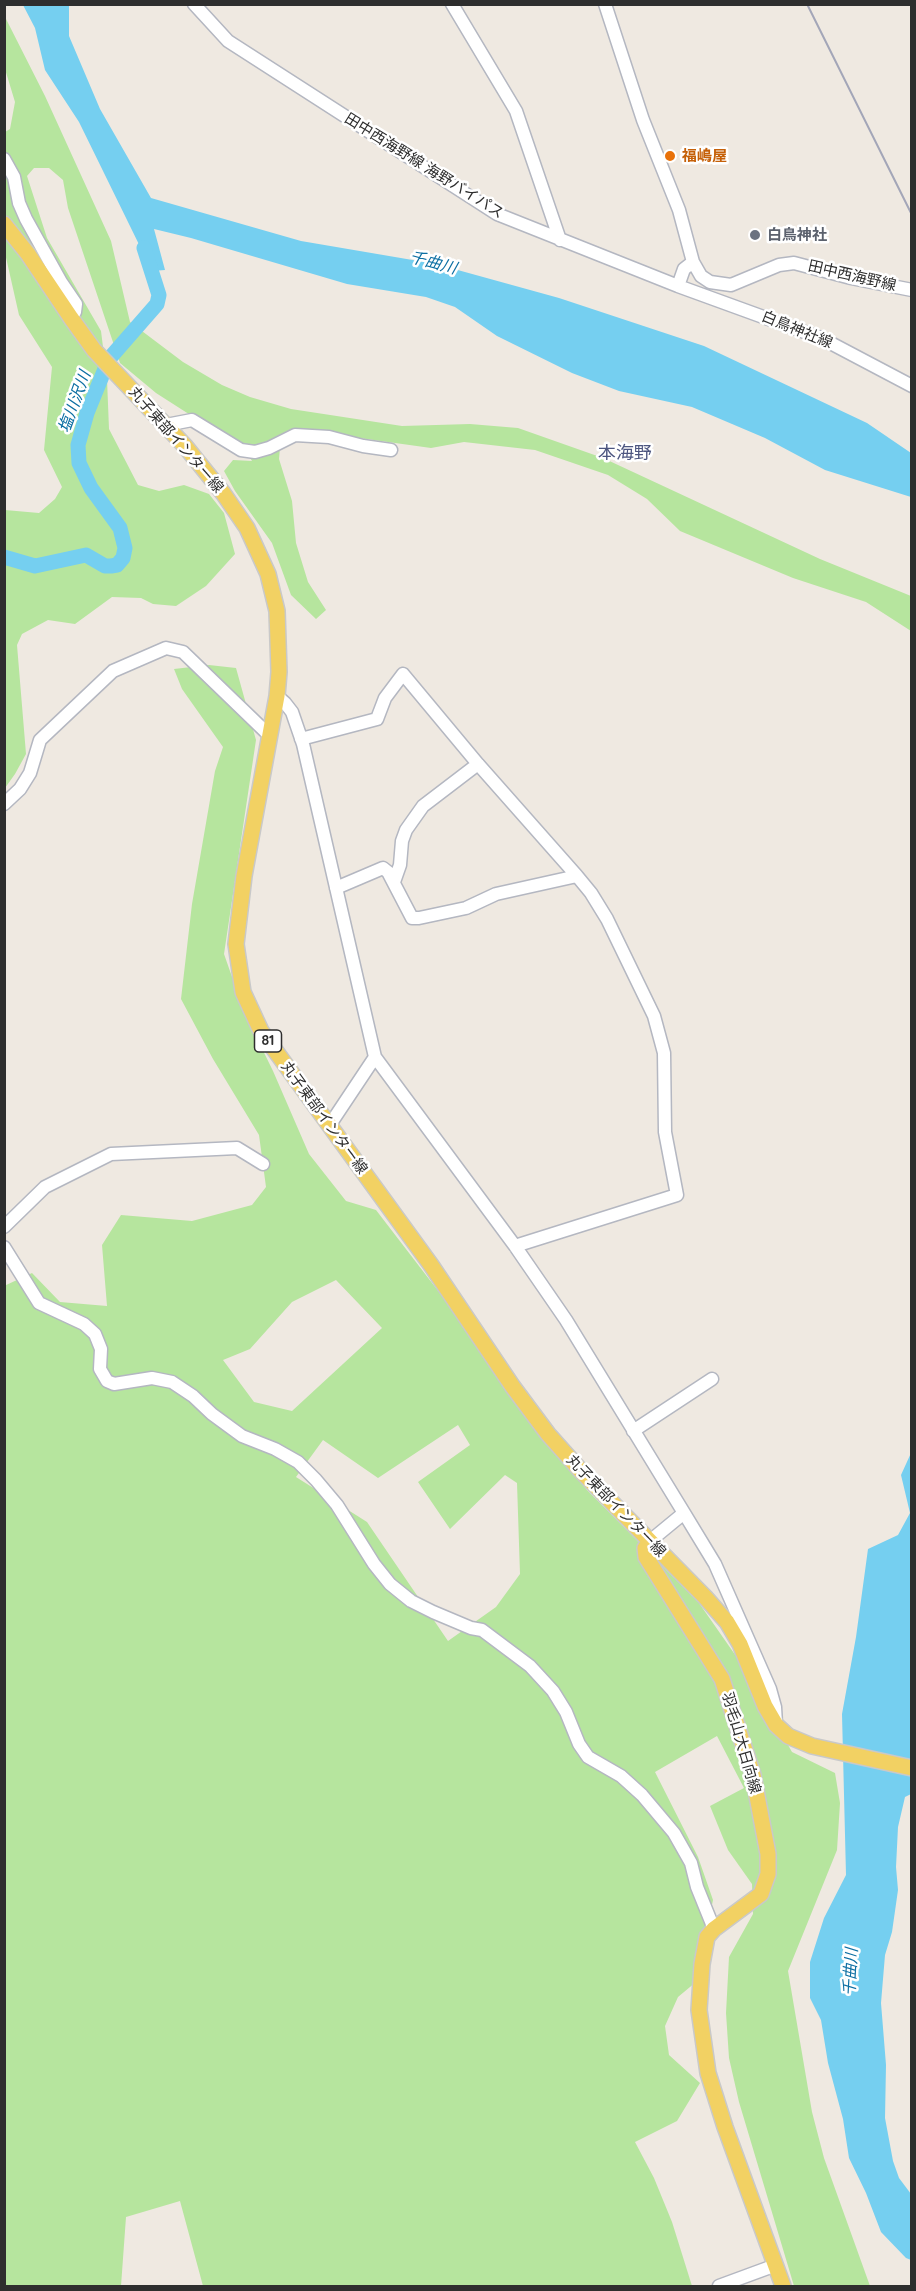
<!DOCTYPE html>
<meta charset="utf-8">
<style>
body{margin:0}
#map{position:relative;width:916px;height:2291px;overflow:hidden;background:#efe9e1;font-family:Quicksand,sans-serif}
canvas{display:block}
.frame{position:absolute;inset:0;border:6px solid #2e2e2e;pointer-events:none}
</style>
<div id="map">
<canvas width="916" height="2291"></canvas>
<div class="frame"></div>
</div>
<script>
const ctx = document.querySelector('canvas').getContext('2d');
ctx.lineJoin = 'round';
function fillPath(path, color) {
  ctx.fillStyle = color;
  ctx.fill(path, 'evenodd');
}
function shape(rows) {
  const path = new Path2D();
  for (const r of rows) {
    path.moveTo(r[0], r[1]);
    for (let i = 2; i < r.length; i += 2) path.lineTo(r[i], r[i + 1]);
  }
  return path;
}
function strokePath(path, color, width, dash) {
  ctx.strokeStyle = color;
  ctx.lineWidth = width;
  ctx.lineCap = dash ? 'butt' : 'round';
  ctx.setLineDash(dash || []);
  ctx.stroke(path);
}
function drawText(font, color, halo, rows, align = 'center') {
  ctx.font = font + ' Quicksand,"Noto Sans JP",sans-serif';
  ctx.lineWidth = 5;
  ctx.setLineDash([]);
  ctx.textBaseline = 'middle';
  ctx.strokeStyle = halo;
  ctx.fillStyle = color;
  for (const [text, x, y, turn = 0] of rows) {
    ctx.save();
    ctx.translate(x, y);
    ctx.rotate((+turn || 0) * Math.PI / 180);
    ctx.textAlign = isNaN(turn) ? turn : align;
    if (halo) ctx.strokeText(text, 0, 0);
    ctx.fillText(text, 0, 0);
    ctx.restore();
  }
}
fillPath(shape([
 [4,15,45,96,111,241,130,322,183,362,222,385,250,397,291,409,402,426,470,424,518,428,603,458,820,559,911,596,911,631,866,602,793,578,680,531,647,499,608,475,535,450,464,442,431,448,295,429,281,436,279,459,292,501,296,543,308,582,326,610,316,619,291,595,272,543,235,491,224,471,233,460,252,461,240,441,195,418,156,393,120,363,68,208,63,180,49,168,34,168,27,176,47,238,101,331,107,379,109,429,138,485,159,491,184,485,209,494,224,513,235,554,206,586,176,606,153,604,141,598,112,597,75,624,48,620,22,634,17,645,26,754,15,774,5,788,5,510,39,513,55,499,62,487,44,450,52,367,19,315,5,253,5,132,10,129,15,102,5,69],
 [209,665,236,668,256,740,224,954,245,1014,273,1071,309,1154,346,1201,376,1210,462,1322,508,1392,587,1490,699,1603,745,1669,792,1752,835,1773,840,1803,837,1850,788,1971,812,2112,824,2158,870,2286,794,2286,739,2102,729,2058,726,2013,729,1957,753,1914,752,1884,728,1850,710,1806,744,1788,717,1736,655,1772,698,1857,713,1900,696,1982,678,1997,665,2026,669,2055,700,2083,677,2121,635,2142,654,2178,672,2222,692,2286,203,2286,180,2201,126,2217,121,2286,5,2286,4,1286,32,1273,60,1302,107,1306,102,1245,121,1215,192,1221,252,1205,266,1187,259,1135,213,1059,181,999,192,904,215,771,223,747,182,689,174,669],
 [336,1280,382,1328,292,1411,254,1402,223,1360,250,1349,292,1302],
 [458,1425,470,1445,418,1482,450,1529,505,1475,517,1483,520,1574,496,1607,448,1641,367,1522,296,1477,323,1440,378,1478]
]), '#b6e59e');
fillPath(shape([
 [23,5,69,5,69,36,100,109,151,198,301,241,436,264,559,298,704,346,867,423,911,453,911,497,825,470,765,438,692,407,619,391,572,373,497,336,455,307,426,297,347,284,191,238,154,229,165,270,152,271,79,122,45,70,35,28],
 [911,1453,911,1794,905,1797,898,1827,896,1867,898,1890,892,1932,885,1955,881,2003,886,2065,885,2118,893,2161,899,2178,911,2194,911,2260,906,2258,881,2232,866,2193,849,2158,843,2119,828,2063,821,2020,810,1998,810,1962,824,1918,846,1875,842,1714,856,1637,868,1549,898,1535,910,1513,901,1475]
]), '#75cff0');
strokePath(shape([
 [4,557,35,566,86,555,105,566,111,566,117,565,123,558,125,548,120,528,91,488,79,463,78,445,87,413,109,359,157,304,159,295,144,248]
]), '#75cff0', 15);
const minor = shape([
 [194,4,228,41,497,214,678,286,821,338,912,386],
 [452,4,516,111,560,240],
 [605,4,643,120,679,210,693,262,701,276,710,282,731,285,779,265,794,263,851,278,912,290],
 [4,159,14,177,19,203,26,219,61,282,76,304,75,312,71,318],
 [678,286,684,269,693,262],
 [166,425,192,420,241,450,255,452,269,448,295,435,329,437,363,446,391,450],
 [277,696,285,703,292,712,303,744,375,1057,515,1246,566,1320,684,1513,715,1564,770,1689,775,1707,776,1724],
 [301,739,377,719,385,698,403,674,478,764,577,876],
 [4,804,20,789,30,773,40,740,113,671,166,648,183,652,270,736],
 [394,882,400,865,402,841,406,830,423,806,478,764],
 [336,888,383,868,388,872,412,918,419,918,466,908,496,894,577,876,591,893,607,919,654,1016,664,1053,665,1132,677,1195,515,1246],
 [329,1126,375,1057],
 [4,1227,45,1187,111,1154,237,1148,263,1164],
 [4,1247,39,1303,84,1324,95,1334,101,1349,100,1369,107,1381,114,1384,152,1378,172,1382,193,1396,212,1414,242,1436,275,1449,298,1462,316,1480,337,1505,374,1564,390,1584,411,1601,433,1612,471,1628,482,1630,530,1666,553,1691,566,1712,579,1744,588,1757,621,1776,642,1795,674,1833,691,1863,697,1887,714,1929],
 [633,1431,712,1379],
 [650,1541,684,1513],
 [719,2286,776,2265]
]);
const major = shape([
 [4,224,28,254,71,318,94,350,185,446,223,493,247,528,268,574,277,611,279,672,277,696,244,876,236,944,243,992,261,1031,431,1265,513,1387,548,1434,581,1471,705,1597,727,1622,740,1644,765,1706,776,1725,788,1736,812,1746,912,1768],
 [650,1541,645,1548,646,1557,722,1679,753,1775,768,1854,768,1874,761,1894,714,1929,707,1937,702,1964,699,2010,708,2073,725,2127,783,2286]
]);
strokePath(minor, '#b4b7c1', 15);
strokePath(major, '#c9c9c9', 18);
strokePath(minor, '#fff', 12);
strokePath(major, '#f2d163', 15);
strokePath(shape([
 [807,4,912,215]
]), '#a3a6b8', 2);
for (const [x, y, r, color] of [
 [670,156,6,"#e8710a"],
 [755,235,6,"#6b7280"]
]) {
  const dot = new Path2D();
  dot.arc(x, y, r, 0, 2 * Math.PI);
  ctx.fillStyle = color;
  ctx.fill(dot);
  strokePath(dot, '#fff', 2);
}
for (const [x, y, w] of [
 [268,1041,27]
]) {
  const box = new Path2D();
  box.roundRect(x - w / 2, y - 11, w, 22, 4.5);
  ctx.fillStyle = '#fff';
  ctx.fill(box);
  strokePath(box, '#2e2e2e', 1.5);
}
drawText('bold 14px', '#2e2e2e', null, [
 ["81",268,1041]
]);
drawText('bold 15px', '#c56008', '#fff', [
 ["福嶋屋",682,156]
], 'left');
drawText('15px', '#2e2e2e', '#fff', [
 ["田中西海野線 海野バイパス",424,166,32],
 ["田中西海野線",852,276,13],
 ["白鳥神社線",797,330,22],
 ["丸子東部インター線",176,440,49],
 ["丸子東部インター線",324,1118,54],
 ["丸子東部インター線",616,1506,46],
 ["羽毛山大日向線",741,1743,74]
]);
drawText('bold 15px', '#5b616d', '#fff', [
 ["白鳥神社",767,235]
], 'left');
drawText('italic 16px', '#0d6fa3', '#fff', [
 ["千曲川",433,263,15],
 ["塩川沢川",75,402,-70],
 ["千曲川",851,1972,-87]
]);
drawText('18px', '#4d5680', '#fff', [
 ["本海野",625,454]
]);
</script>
